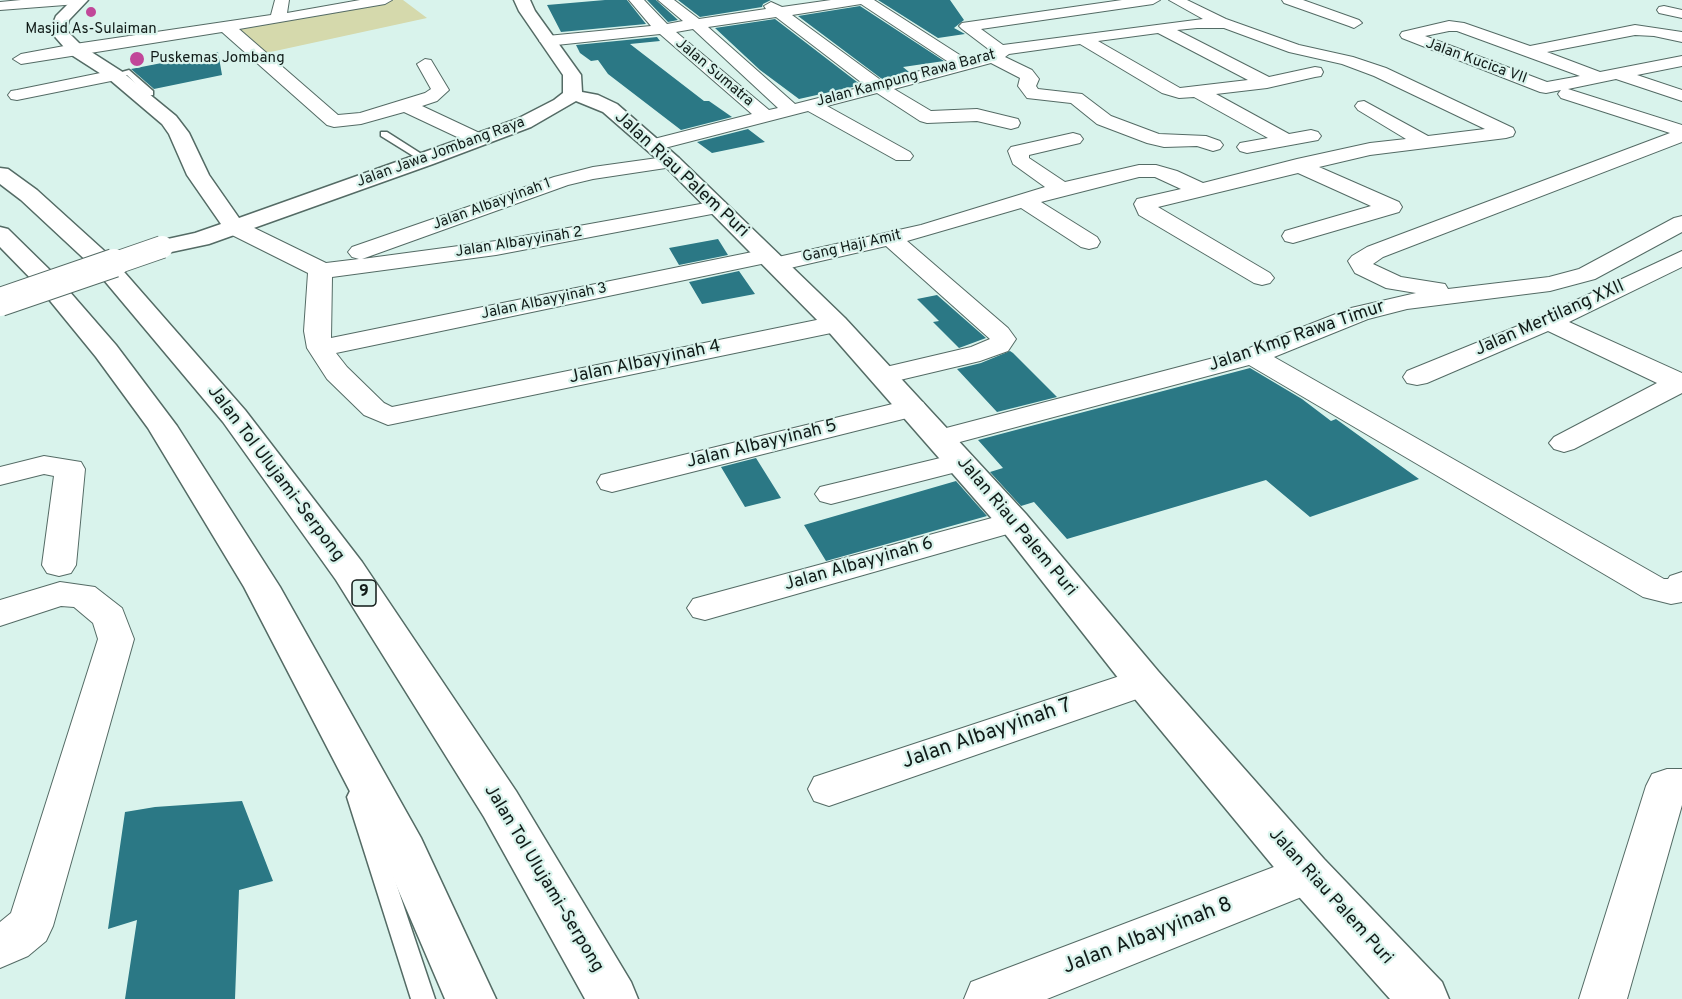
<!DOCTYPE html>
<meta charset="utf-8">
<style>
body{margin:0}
canvas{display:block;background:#d9f3ec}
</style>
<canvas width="1682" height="999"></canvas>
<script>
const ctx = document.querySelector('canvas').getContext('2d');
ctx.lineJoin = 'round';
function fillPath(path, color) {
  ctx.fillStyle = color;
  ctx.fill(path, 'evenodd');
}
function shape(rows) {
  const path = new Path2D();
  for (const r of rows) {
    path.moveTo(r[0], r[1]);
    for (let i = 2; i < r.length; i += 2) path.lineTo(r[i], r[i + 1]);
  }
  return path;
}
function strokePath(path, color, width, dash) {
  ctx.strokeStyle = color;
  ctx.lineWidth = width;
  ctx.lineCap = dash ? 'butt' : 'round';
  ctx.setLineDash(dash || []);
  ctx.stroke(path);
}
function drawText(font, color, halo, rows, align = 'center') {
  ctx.font = font + ' Overpass,sans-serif';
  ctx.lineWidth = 4.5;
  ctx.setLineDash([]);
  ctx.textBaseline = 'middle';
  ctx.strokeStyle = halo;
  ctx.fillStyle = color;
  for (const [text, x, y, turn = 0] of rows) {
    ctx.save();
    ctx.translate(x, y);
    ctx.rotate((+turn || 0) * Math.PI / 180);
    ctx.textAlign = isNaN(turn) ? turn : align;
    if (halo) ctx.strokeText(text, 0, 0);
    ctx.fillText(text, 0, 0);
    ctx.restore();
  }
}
fillPath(shape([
 [394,0,403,0,427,18,266,53,238,28]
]), '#d5d9ac');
fillPath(shape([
 [605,0,627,0,646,24,561,32,547,5],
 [647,0,656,0,678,20,668,22],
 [678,0,771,0,763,4,762,7,700,17],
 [878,0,950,0,964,20,954,28,965,34,938,38],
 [860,6,944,61,903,67,909,72,882,79,798,16],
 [775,19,861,85,799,99,760,70,715,28],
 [657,37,660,41,630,44,704,101,709,101,732,117,681,130,608,74,598,60,591,61,580,53,576,45],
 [218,52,222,75,154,89,131,69],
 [748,129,765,142,712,153,697,142],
 [718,239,728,255,679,265,669,248],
 [739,271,755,294,702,304,689,282],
 [937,295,986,338,959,348,933,322,939,321,917,299],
 [1010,351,1013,353,1057,397,997,412,957,369,981,363],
 [1250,368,1302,399,1331,421,1336,419,1419,479,1310,517,1266,480,1067,539,1034,502,1021,506,990,472,1003,468,978,440],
 [756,458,781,498,745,507,721,467],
 [956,481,987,516,826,561,804,525],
 [242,801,273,881,239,890,235,999,125,999,137,920,108,929,125,812,155,807]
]), '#2b7885');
const lane = shape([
 [129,70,153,91,153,95,138,97,138,93,144,92,127,75,115,77,111,75,129,70],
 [381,132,387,132,431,160,423,162,381,136,381,132],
 [357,789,364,791,367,797,435,999,411,999,347,797,350,791,357,789]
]);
const street = shape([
 [21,0,85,0,78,4,0,10,0,2,21,0],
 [275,0,289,0,287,13,360,0,392,0,385,4,239,29,338,115,360,113,425,93,431,89,417,64,425,59,431,60,449,90,437,101,422,106,486,136,489,140,486,144,472,144,404,112,361,124,334,127,327,125,222,32,21,64,13,59,21,54,75,44,271,15,275,0],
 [629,0,644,0,667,24,683,21,658,0,674,0,699,19,766,9,764,6,771,2,782,7,831,0,874,0,966,59,991,51,962,29,959,26,962,23,1122,0,1160,0,1153,4,981,29,1003,45,1203,19,1169,0,1187,0,1226,19,1299,45,1353,57,1386,68,1513,128,1515,132,1513,136,1506,138,1370,155,1319,167,1399,202,1402,207,1399,212,1293,243,1285,241,1282,236,1285,231,1371,206,1298,173,1158,207,1270,273,1274,278,1270,283,1262,285,1254,283,1139,215,1134,204,1137,199,1181,189,1155,177,1139,177,1041,202,1097,237,1100,242,1097,247,1089,249,1081,247,1021,208,907,241,1008,328,1016,339,1008,351,980,361,883,384,873,382,869,376,873,370,971,347,990,339,886,246,777,271,769,269,766,263,336,353,347,367,384,403,392,407,836,316,845,319,849,324,845,329,836,332,388,425,364,415,327,379,307,348,304,331,308,273,226,232,223,227,226,222,234,220,242,222,326,263,359,259,352,257,348,252,352,247,554,177,593,167,672,156,679,158,682,162,679,166,593,179,568,185,362,259,496,241,717,201,725,202,728,207,725,212,717,213,496,255,332,277,331,338,767,249,775,251,778,257,921,225,1045,187,1013,164,1008,151,1011,147,1073,133,1080,135,1083,139,1080,143,1029,155,1029,158,1065,182,1139,165,1156,165,1177,171,1203,183,1297,159,1370,143,1406,139,1358,110,1355,106,1358,102,1364,101,1428,136,1485,129,1374,76,1342,64,1289,52,1224,28,1197,28,1177,30,1269,77,1315,67,1321,68,1323,72,1321,76,1315,77,1267,88,1216,94,1289,134,1311,130,1318,132,1321,136,1318,140,1247,153,1240,151,1237,147,1240,143,1268,138,1194,97,1179,98,1162,93,1080,44,1009,54,1005,57,1032,70,1039,79,1036,86,1038,89,1082,94,1111,116,1159,134,1206,136,1220,141,1223,145,1220,149,1213,151,1197,146,1164,147,1147,143,1097,124,1071,103,1027,98,1018,86,1020,78,991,63,894,89,931,111,977,109,1018,119,1020,123,1018,127,1011,129,977,121,927,123,920,121,877,93,827,106,910,152,913,156,910,160,896,160,808,111,653,151,646,149,643,145,646,141,752,114,660,34,547,46,539,41,547,36,651,26,629,0],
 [861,4,950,63,882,81,792,15,861,4],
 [776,17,866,86,795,104,708,27,776,17],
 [693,29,778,108,769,110,676,32,693,29],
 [1158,33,1248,80,1180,88,1098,41,1158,33],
 [1282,0,1303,0,1359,20,1362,23,1354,28,1349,26,1284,3,1282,0],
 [1664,6,1682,10,1682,18,1659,13,1657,10,1659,7,1664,6],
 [1449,21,1464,23,1530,46,1635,25,1682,32,1682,42,1654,36,1635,35,1547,52,1600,72,1682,56,1682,66,1637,75,1682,90,1682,101,1616,79,1568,89,1682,125,1682,142,1383,257,1373,264,1401,277,1445,284,1448,289,1549,277,1579,269,1674,218,1682,216,1682,232,1595,279,1550,291,1407,309,1368,319,1274,357,1664,579,1668,579,1670,576,1682,572,1682,602,1671,604,1643,597,1249,365,941,447,931,444,926,438,931,432,1244,350,1351,308,1416,293,1386,288,1355,273,1348,261,1352,256,1367,247,1670,133,1561,98,1558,94,1561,90,1546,93,1540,92,1402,38,1400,35,1402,32,1449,21],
 [1449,31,1457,31,1580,76,1547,82,1425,36,1449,31],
 [115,70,121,71,123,75,121,79,17,100,11,99,8,95,11,91,17,90,115,70],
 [1682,251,1682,267,1569,322,1682,373,1682,393,1574,449,1564,452,1554,449,1549,443,1554,437,1657,383,1548,331,1427,383,1417,385,1407,383,1403,377,1407,371,1540,317,1682,251],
 [913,399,923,402,927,408,923,414,612,492,601,489,597,482,601,475,913,399],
 [961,453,972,456,976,462,972,468,831,504,820,501,815,494,820,487,961,453],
 [44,456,81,462,85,469,76,565,71,573,59,576,47,573,42,565,54,476,44,474,0,485,0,467,44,456],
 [1014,512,1025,515,1030,522,1025,529,705,620,693,617,687,608,693,599,1014,512],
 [60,582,95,587,122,608,134,639,53,926,46,941,28,956,0,968,0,922,11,913,98,639,93,623,74,607,61,606,0,626,0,600,60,582],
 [1144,668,1157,672,1163,682,1157,692,829,806,814,801,808,789,814,777,1144,668],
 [1667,769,1682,769,1682,805,1627,999,1579,999,1646,786,1652,774,1667,769],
 [1308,854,1324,860,1330,874,1324,888,1047,999,964,999,971,982,1308,854]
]);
const secondary = shape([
 [72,0,88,0,69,20,66,30,82,46,121,71,176,116,189,133,209,175,239,218,517,119,554,100,563,93,563,75,519,11,514,0,530,0,535,11,581,75,582,92,598,95,617,104,679,158,845,318,1026,514,1158,671,1324,859,1442,982,1449,999,1390,999,1292,889,1130,693,1002,530,827,330,665,166,603,112,576,101,531,127,433,164,209,244,162,254,154,252,150,247,154,242,195,233,221,224,187,175,169,134,162,124,109,79,70,54,50,31,56,16,72,0]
]);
const highway = shape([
 [0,168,8,169,37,190,111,257,245,410,362,562,516,791,631,982,638,999,585,999,484,817,336,580,223,422,93,267,21,200,0,184,0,168],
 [0,227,8,229,56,276,116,345,177,426,280,587,421,838,496,999,445,999,385,859,244,587,148,428,96,357,38,286,0,247,0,227]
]);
strokePath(lane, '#546b65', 3);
strokePath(street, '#546b65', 2);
strokePath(secondary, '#546b65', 3);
strokePath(highway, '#546b65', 3);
fillPath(lane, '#fff');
fillPath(street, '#fff');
fillPath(secondary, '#fff');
fillPath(highway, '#fff');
const secondaryBridgeFar1 = shape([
 [110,265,162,247]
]);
const secondaryBridge = shape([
 [0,302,114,263]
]);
strokePath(secondaryBridgeFar1, '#546b65', 24, []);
strokePath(secondaryBridge, '#546b65', 30, []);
strokePath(secondaryBridgeFar1, '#fff', 22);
strokePath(secondaryBridge, '#fff', 28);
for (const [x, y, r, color] of [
 [91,12,6,"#c14799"],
 [137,59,8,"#c14799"]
]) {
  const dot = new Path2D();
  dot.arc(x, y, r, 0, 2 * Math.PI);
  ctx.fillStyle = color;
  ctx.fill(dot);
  strokePath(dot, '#d9f3ec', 2);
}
drawText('15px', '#111b18', '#d9f3ec', [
 ["Masjid As-Sulaiman",91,30],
 ["Puskemas Jombang",150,59,"left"]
]);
drawText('15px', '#111b18', '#d9f3ec', [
 ["Jalan Kucica VII",1476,62,20],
 ["Jalan Sumatra",714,73,40],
 ["Jalan Kampung Rawa Barat",906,79,-15],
 ["Jalan Jawa Jombang Raya",441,153,-20],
 ["Jalan Albayyinah 1",492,205,-20],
 ["Jalan Albayyinah 2",519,243,-9],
 ["Gang Haji Amit",852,247,-13],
 ["Jalan Albayyinah 3",544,302,-12]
]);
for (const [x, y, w] of [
 [364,593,24]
]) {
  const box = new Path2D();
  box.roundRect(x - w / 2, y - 13, w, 26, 4.5);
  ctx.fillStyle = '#d9f3ec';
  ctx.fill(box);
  strokePath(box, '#111b18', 1.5);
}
drawText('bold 16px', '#111b18', null, [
 ["9",364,593]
]);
drawText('18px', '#111b18', '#d9f3ec', [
 ["Jalan Riau Palem Puri",681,175,43],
 ["Jalan Mertilang XXII",1550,319,-24],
 ["Jalan Kmp Rawa Timur",1297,337,-19],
 ["Jalan Albayyinah 4",645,363,-12],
 ["Jalan Albayyinah 5",762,445,-14],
 ["Jalan Tol Ulujami–Serpong",275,474,53],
 ["Jalan Riau Palem Puri",1016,527,50],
 ["Jalan Albayyinah 6",859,565,-16],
 ["Jalan Tol Ulujami–Serpong",543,879,59],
 ["Jalan Riau Palem Puri",1330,897,48]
]);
drawText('21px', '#111b18', '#d9f3ec', [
 ["Jalan Albayyinah 7",987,735,-19],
 ["Jalan Albayyinah 8",1148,937,-21]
]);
</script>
